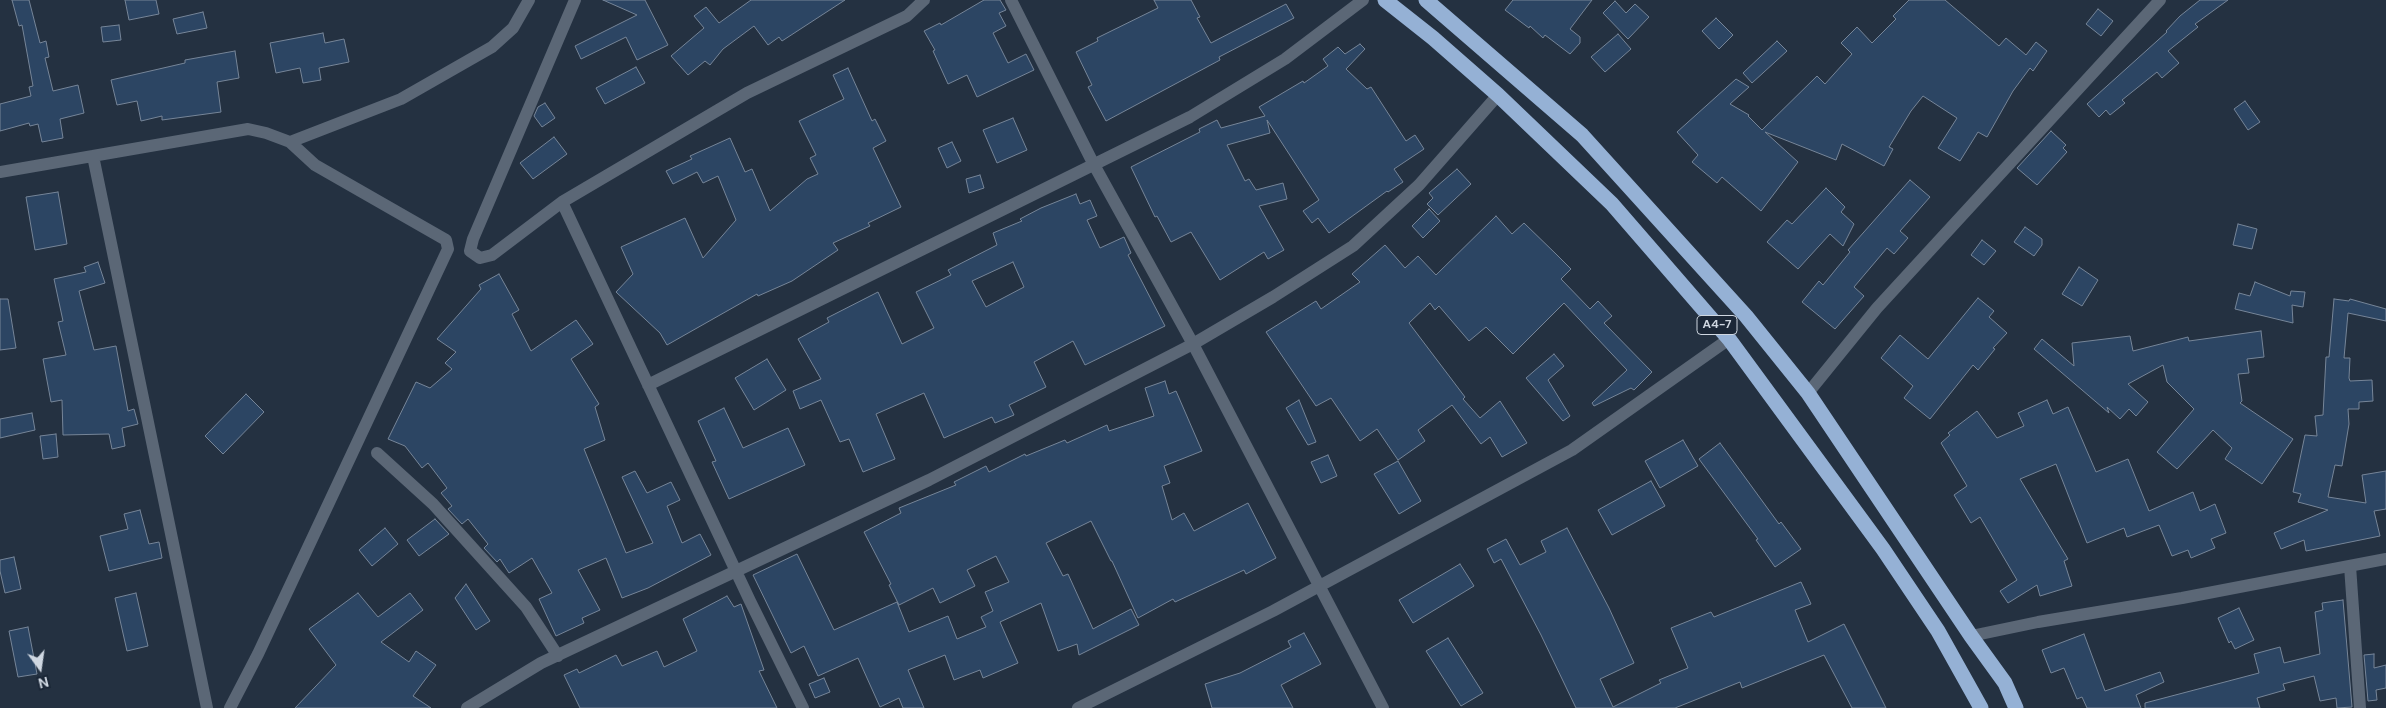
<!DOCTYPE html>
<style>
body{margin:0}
#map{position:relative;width:2386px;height:708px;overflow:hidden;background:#243141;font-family:"DM Sans",sans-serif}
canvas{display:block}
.north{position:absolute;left:15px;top:643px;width:50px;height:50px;-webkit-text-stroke:4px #1b2737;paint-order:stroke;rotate:166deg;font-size:14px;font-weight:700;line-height:20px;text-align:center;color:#cfd7e1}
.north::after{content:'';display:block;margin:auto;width:18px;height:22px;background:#cfd7e1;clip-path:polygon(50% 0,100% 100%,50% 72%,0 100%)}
</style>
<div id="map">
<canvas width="2386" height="708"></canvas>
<div class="north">N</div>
</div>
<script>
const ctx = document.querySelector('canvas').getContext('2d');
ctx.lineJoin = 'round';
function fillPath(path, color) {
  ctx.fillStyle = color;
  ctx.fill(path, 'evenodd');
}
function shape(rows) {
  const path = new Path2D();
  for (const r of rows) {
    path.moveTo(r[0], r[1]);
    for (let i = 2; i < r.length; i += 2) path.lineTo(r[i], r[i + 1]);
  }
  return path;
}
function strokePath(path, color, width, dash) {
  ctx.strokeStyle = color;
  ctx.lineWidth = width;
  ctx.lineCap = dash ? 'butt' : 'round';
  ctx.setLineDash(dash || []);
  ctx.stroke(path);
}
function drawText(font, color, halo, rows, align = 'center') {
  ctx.font = font + ' "DM Sans",sans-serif';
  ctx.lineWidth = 4.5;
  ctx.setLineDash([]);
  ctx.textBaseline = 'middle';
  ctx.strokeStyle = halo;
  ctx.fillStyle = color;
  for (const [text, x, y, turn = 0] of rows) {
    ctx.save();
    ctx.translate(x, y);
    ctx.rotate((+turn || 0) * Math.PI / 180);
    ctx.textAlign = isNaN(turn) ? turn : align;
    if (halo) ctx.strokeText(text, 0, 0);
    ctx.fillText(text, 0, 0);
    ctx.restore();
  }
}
const building = shape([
 [12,0,29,0,40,43,46,41,49,57,45,58,53,91,78,85,84,113,60,119,63,138,42,142,38,124,30,126,29,123,0,131,0,104,31,96,29,87,33,86,22,25,19,26,12,0],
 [125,0,156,0,159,14,129,20,125,0],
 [603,0,645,0,668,45,637,60,626,37,581,59,575,46,637,15,603,0],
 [751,0,845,0,782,41,779,37,768,45,754,26,723,49,710,65,705,61,688,75,671,56,704,28,694,16,706,7,719,23,751,0],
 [984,0,1000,0,1006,10,999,13,1006,26,993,33,1008,63,1026,54,1034,70,977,97,967,75,948,84,933,51,935,50,924,31,940,23,941,25,984,0],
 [1154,0,1191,0,1200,17,1197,18,1211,43,1286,4,1294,18,1219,57,1220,60,1106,121,1088,87,1092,85,1076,52,1098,41,1097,38,1158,8,1154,0],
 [1513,0,1592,0,1570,29,1580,37,1580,43,1570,54,1545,35,1543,38,1530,26,1529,28,1505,10,1513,0],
 [1909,0,1945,0,1999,46,2006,38,2026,55,2036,42,2047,51,2033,71,2030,68,2013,91,1987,137,1978,132,1960,161,1938,148,1957,118,1923,96,1911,111,1889,147,1893,149,1884,166,1842,144,1836,160,1765,132,1798,162,1761,211,1722,177,1717,183,1692,162,1698,155,1677,132,1736,79,1749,87,1730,104,1749,115,1748,116,1762,130,1817,76,1825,84,1852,54,1841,43,1857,27,1872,43,1896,19,1893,16,1909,0],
 [2200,0,2228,0,2195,24,2198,27,2168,51,2179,63,2162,78,2157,72,2122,100,2125,103,2110,115,2106,110,2099,117,2087,104,2167,32,2166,31,2180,16,2200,0],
 [1615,1,1626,13,1635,4,1649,17,1628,39,1603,13,1615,1],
 [2098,9,2113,21,2101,36,2086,24,2098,9],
 [203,12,207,28,177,34,173,19,203,12],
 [1716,18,1733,35,1719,49,1702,31,1716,18],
 [119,25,121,40,103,42,101,27,119,25],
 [323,33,325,43,344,39,349,62,319,68,321,80,303,83,300,68,276,73,270,43,323,33],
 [1618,34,1631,49,1605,72,1591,57,1618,34],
 [1777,41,1787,51,1752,83,1743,73,1777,41],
 [1360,44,1365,49,1346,69,1367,89,1371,87,1406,141,1415,135,1424,149,1394,169,1403,182,1388,192,1387,191,1329,233,1318,218,1312,223,1303,211,1319,200,1267,120,1270,133,1227,145,1245,181,1249,179,1256,190,1283,183,1287,199,1259,206,1284,250,1268,259,1264,252,1220,280,1191,232,1171,242,1157,216,1155,217,1131,167,1200,132,1199,129,1217,120,1221,128,1265,116,1259,107,1303,81,1304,83,1328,66,1323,59,1338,47,1345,54,1360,44],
 [235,51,239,78,217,82,221,112,162,120,162,116,141,121,137,101,117,105,111,80,185,63,185,60,235,51],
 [636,67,645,83,605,104,596,88,636,67],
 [848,68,872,121,875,119,886,141,873,148,901,207,868,223,870,226,833,243,838,250,792,281,758,296,757,294,667,345,660,333,616,292,633,274,621,247,685,218,703,258,736,220,718,176,703,183,697,172,673,184,666,171,692,159,690,156,730,138,745,172,752,169,770,211,807,179,818,174,810,158,816,155,799,121,844,99,833,75,848,68],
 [2245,101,2260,122,2248,130,2234,109,2245,101],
 [545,103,555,118,542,127,534,116,538,107,545,103],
 [1013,118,1027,150,997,163,983,130,1013,118],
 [2051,131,2066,145,2063,148,2067,152,2037,185,2017,168,2051,131],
 [554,137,567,154,533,179,520,163,554,137],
 [952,142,961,161,947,168,938,148,952,142],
 [1457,169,1471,184,1438,215,1427,204,1433,198,1429,193,1457,169],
 [980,175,984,188,969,193,966,179,980,175],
 [1910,180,1930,197,1900,231,1908,238,1894,254,1887,248,1854,287,1864,296,1835,329,1802,302,1819,281,1823,285,1850,252,1848,250,1910,180],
 [1826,188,1845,207,1841,212,1854,224,1843,246,1830,234,1798,269,1767,242,1787,220,1792,224,1826,188],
 [58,192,67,244,35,250,26,197,58,192],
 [1076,194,1080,204,1090,200,1097,216,1087,220,1100,248,1124,237,1131,253,1128,255,1165,326,1085,365,1073,341,1034,362,1046,387,1009,405,1014,415,995,423,992,417,944,438,924,393,876,414,895,459,863,472,849,439,840,442,821,400,800,409,793,391,821,379,798,339,829,322,827,318,878,292,902,344,934,328,916,292,951,275,948,270,997,245,993,233,1022,221,1020,219,1041,208,1076,194],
 [1013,262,1024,287,986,307,972,281,1013,262],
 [1429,209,1440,221,1423,238,1412,226,1429,209],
 [1496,216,1512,234,1524,223,1556,254,1571,269,1561,279,1590,309,1598,301,1612,316,1604,323,1652,372,1634,390,1631,388,1594,406,1592,403,1627,370,1564,303,1513,354,1486,327,1469,341,1439,306,1435,310,1430,303,1409,323,1465,397,1463,399,1480,418,1500,401,1527,443,1502,457,1490,437,1481,444,1452,405,1418,430,1425,441,1398,460,1377,429,1360,441,1331,398,1316,406,1266,332,1316,301,1321,309,1360,282,1352,274,1385,245,1405,268,1418,256,1436,275,1496,216],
 [2238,224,2257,229,2252,249,2233,245,2238,224],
 [2025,227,2042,239,2042,245,2034,256,2014,242,2025,227],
 [1982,240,1996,251,1984,265,1971,255,1982,240],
 [98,262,105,283,79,291,94,350,116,346,128,411,134,409,138,424,122,428,125,446,112,449,109,434,63,435,62,400,51,402,43,359,66,355,58,322,63,321,54,279,86,272,84,267,98,262],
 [2079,267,2098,280,2082,306,2062,294,2079,267],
 [499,274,519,310,512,314,531,351,576,320,593,344,571,359,599,404,595,407,605,440,584,449,626,553,653,543,622,477,635,471,647,493,671,482,680,500,667,506,682,543,700,534,711,555,648,588,622,598,606,558,578,570,600,610,582,618,584,623,556,636,539,599,552,593,532,558,509,573,500,559,497,562,484,548,488,544,468,519,462,524,448,509,452,506,441,493,447,488,428,463,422,468,405,446,388,439,416,382,430,388,452,369,445,363,456,352,437,339,481,289,479,285,499,274],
 [2255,282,2290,296,2291,291,2305,292,2303,307,2292,305,2293,323,2235,309,2239,293,2250,296,2255,282],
 [1978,298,1994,311,1989,317,2007,333,1993,348,1995,349,1978,370,1973,365,1930,419,1904,398,1913,386,1881,358,1900,335,1928,359,1978,298],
 [0,299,8,299,16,348,0,350,0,299],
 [2334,299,2349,301,2350,299,2386,309,2386,321,2348,313,2344,358,2350,358,2349,378,2350,381,2372,380,2373,401,2359,402,2359,409,2348,409,2349,424,2342,466,2335,465,2328,497,2366,503,2362,475,2386,471,2386,509,2374,511,2380,536,2306,551,2304,540,2281,549,2274,533,2328,510,2298,502,2301,494,2293,492,2305,435,2317,436,2315,416,2323,415,2326,357,2329,357,2334,299],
 [2261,331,2264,357,2247,359,2249,373,2238,374,2242,401,2240,403,2293,439,2262,484,2225,459,2232,448,2213,430,2177,469,2157,452,2194,409,2167,382,2163,365,2128,384,2148,402,2136,416,2129,409,2120,419,2107,407,2109,413,2034,349,2042,339,2074,366,2072,343,2130,336,2133,351,2188,337,2189,341,2261,331],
 [1554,354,1564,366,1548,380,1570,416,1563,421,1526,378,1554,354],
 [767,359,786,390,754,410,735,378,767,359],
 [1165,381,1169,394,1176,391,1202,451,1164,466,1170,483,1162,486,1172,520,1184,513,1194,531,1248,503,1276,558,1246,574,1244,570,1175,602,1173,599,1138,618,1112,561,1111,561,1091,521,1046,543,1063,576,1068,574,1093,629,1131,609,1139,625,1079,655,1077,644,1058,651,1041,603,1000,622,1018,663,983,678,980,670,954,680,945,655,908,670,924,708,903,708,899,698,880,707,858,658,818,676,804,646,791,653,753,575,797,554,834,630,897,602,909,632,948,616,957,639,986,627,981,617,993,611,985,592,1009,582,996,556,967,570,975,586,940,603,933,588,899,605,889,585,891,584,864,532,901,513,899,508,956,485,954,482,986,466,989,472,1025,454,1026,456,1065,440,1067,443,1107,425,1109,431,1154,416,1145,388,1165,381],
 [246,394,264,412,223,454,205,436,246,394],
 [1299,400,1316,442,1308,445,1286,408,1299,400],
 [2047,400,2053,414,2068,407,2096,472,2128,459,2149,511,2193,492,2200,511,2215,504,2226,533,2211,539,2215,548,2191,558,2188,550,2172,556,2159,525,2127,537,2124,528,2087,543,2056,464,2020,479,2068,559,2064,561,2072,586,2040,596,2037,585,2008,603,2000,591,2017,580,1980,517,1971,523,1954,495,1967,486,1941,443,1950,435,1948,433,1977,411,1997,438,2024,426,2018,413,2047,400],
 [724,408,743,448,788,428,805,465,729,499,712,462,716,461,698,421,724,408],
 [32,413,35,430,0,438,0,419,32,413],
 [56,434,58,457,43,459,40,436,56,434],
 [1683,440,1698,466,1660,488,1645,461,1683,440],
 [1720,443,1779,524,1781,522,1801,549,1775,567,1756,540,1758,539,1699,459,1720,443],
 [1328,455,1337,476,1321,483,1311,462,1328,455],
 [1398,461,1421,501,1399,514,1374,474,1398,461],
 [1651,481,1665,506,1612,535,1598,510,1651,481],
 [140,510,149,544,159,542,162,558,109,571,100,536,128,529,124,514,140,510],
 [435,519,449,534,419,556,407,540,435,519],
 [385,528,398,544,372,566,359,550,385,528],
 [1567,528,1609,608,1634,663,1600,679,1613,707,1661,683,1659,680,1688,668,1671,628,1711,612,1714,617,1801,582,1811,604,1795,610,1808,642,1844,624,1886,708,1852,708,1824,655,1742,688,1740,682,1675,708,1576,708,1541,635,1501,559,1494,563,1487,549,1506,539,1520,565,1546,552,1541,541,1567,528],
 [14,557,21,589,5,593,0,571,0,560,14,557],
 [1460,564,1474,586,1413,623,1399,600,1460,564],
 [466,584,490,621,476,630,455,598,466,584],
 [136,593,148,646,127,651,115,598,136,593],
 [358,593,378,617,410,593,423,610,381,642,409,662,416,651,436,665,413,696,431,708,295,708,336,665,309,629,358,593],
 [727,596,734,607,741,604,764,670,759,671,777,708,580,708,564,675,577,669,579,673,616,655,622,666,657,651,664,667,697,651,683,619,727,596],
 [2343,600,2352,707,2337,708,2336,698,2320,701,2314,676,2283,684,2285,690,2257,698,2260,708,2145,708,2145,703,2259,673,2254,654,2280,647,2284,663,2320,654,2315,612,2323,610,2322,603,2343,600],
 [2239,608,2254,640,2235,649,2231,641,2229,643,2218,618,2239,608],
 [28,627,37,674,18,677,9,631,28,627],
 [1304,633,1321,664,1281,685,1293,708,1212,708,1205,684,1240,673,1291,647,1288,641,1304,633],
 [2084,634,2105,691,2160,672,2164,682,2136,695,2141,708,2087,708,2082,697,2077,699,2064,668,2051,673,2042,650,2084,634],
 [1448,638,1483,693,1461,706,1426,651,1448,638],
 [2374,654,2374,668,2386,665,2386,688,2376,690,2377,700,2368,701,2364,655,2374,654],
 [824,678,830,692,815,698,809,684,824,678]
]);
fillPath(building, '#2c4563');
strokePath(building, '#768598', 1);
strokePath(shape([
 [575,0,473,239,470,251,480,258,492,255,562,202,747,93,907,16,924,0],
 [1011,0,1093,163,1193,344,1383,708],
 [290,142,401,99,492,47,513,28,529,0],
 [93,156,207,708],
 [0,172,248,129,266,133,290,142,315,165,446,240,448,249,258,654,230,708],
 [562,202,750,601,803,708],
 [648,385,1190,117,1285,59,1363,0],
 [1808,393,1877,308,2160,0],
 [377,453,433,504,526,607,558,656],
 [2350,566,2360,708],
 [1971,636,2038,622,2182,598,2386,559],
 [467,708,541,663,929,480,1193,344,1273,297,1353,246,1419,185,1498,95],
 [1078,708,1273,611,1572,450,1729,339]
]), '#5b6776', 12);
strokePath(shape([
 [1385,0,1433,38,1498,95,1612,204,1729,339,1883,549,1938,631,1981,708],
 [1426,0,1582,135,1746,316,1808,393,1971,636,2005,683,2016,708]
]), '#95b1d5', 15);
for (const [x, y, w] of [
 [1717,325,40]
]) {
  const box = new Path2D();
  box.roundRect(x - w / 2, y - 9.5, w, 19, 4);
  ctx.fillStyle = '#1b2737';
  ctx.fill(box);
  strokePath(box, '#cfd7e1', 1);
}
drawText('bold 12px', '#cfd7e1', null, [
 ["A4-7",1717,325]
]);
</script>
